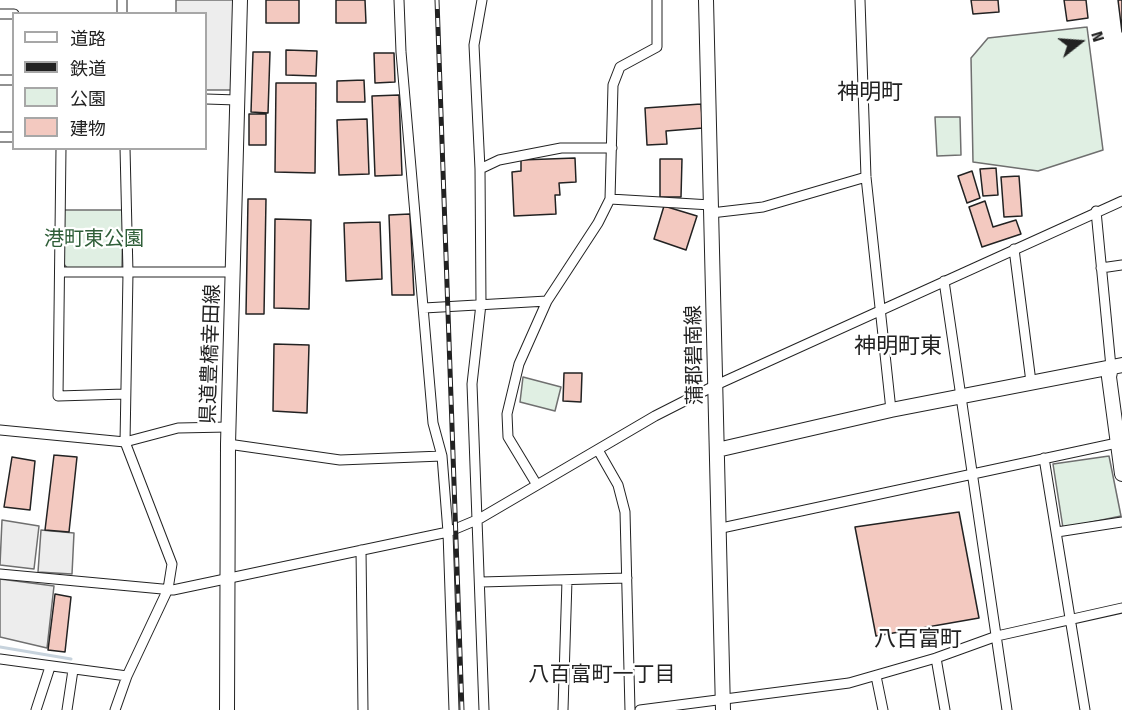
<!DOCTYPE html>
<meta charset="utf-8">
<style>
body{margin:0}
#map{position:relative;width:1122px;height:710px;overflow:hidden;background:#fff;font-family:"Fira Sans Condensed","Noto Sans JP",sans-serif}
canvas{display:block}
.legend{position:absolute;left:12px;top:12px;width:195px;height:138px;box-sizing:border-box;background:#fff;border:2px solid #a7a7a7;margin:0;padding:8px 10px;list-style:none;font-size:18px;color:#222}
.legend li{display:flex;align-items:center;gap:12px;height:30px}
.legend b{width:30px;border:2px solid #a7a7a7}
.north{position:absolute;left:1050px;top:12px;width:60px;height:60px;-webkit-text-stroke:4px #fff;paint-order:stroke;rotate:73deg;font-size:16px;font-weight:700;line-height:24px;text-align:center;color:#222}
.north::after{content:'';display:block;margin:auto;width:21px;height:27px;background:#222;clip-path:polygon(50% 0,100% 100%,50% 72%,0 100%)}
</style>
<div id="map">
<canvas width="1122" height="710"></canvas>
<ul class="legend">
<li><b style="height:8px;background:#fff"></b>道路</li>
<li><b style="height:8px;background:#222"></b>鉄道</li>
<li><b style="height:16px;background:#e0efe3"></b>公園</li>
<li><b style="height:16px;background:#f3c9c0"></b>建物</li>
</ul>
<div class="north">N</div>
</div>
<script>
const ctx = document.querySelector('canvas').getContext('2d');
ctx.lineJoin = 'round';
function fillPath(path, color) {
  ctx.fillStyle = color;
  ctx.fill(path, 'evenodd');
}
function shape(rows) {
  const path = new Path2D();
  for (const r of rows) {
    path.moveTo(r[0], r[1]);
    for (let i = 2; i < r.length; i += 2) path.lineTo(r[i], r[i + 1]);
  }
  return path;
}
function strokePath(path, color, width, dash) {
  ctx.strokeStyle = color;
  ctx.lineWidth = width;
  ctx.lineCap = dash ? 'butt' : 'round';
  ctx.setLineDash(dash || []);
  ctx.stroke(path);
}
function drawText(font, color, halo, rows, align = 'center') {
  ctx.font = font + ' "Fira Sans Condensed","Noto Sans JP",sans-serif';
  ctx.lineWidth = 4.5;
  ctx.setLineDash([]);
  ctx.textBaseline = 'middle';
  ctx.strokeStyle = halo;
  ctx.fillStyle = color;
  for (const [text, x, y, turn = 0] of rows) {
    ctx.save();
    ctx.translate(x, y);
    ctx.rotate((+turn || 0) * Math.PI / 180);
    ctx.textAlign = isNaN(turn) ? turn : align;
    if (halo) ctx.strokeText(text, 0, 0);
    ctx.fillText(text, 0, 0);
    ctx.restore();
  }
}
const green = shape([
 [1087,27,1103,150,1038,171,973,162,971,58,988,38,1087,27],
 [935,117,960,117,961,155,937,156,935,117],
 [64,210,123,210,122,268,68,269,63,263,64,210],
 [523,377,561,387,555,411,520,402,523,377],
 [1109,456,1121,516,1063,528,1053,464,1109,456]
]);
fillPath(green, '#e0efe3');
strokePath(green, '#6f6f6f', 1.5);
const parking = shape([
 [176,0,233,0,232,90,206,90,206,14,176,14,176,0],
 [2,520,39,526,34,569,0,565,2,520],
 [41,530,74,533,72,574,38,572,41,530],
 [0,579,54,586,47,648,0,637,0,579]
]);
fillPath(parking, '#ededed');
strokePath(parking, '#6f6f6f', 1.5);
strokePath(shape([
 [0,647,71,659]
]), '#c7d3dd', 3);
const building = shape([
 [266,0,299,0,299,23,266,23,266,0],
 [336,0,365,0,366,23,336,23,336,0],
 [971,0,998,0,999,12,973,14,971,0],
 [1064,0,1086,0,1088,18,1067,21,1064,0],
 [1118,0,1122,0,1122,32,1118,0],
 [286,50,317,51,316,76,286,75,286,50],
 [253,52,270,52,268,113,251,112,253,52],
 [374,53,394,53,395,82,375,83,374,53],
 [364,80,365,102,337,102,337,81,364,80],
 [276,83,316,83,315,173,275,172,276,83],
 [399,95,402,175,375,176,372,96,399,95],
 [701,104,703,128,666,131,667,144,647,145,645,108,701,104],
 [249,114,266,114,266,145,249,145,249,114],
 [367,119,369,174,339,175,337,120,367,119],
 [575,158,576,182,559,183,560,195,555,195,556,214,514,216,512,172,521,171,521,160,575,158],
 [660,159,682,159,681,197,660,197,660,159],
 [996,168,998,195,983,196,980,169,996,168],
 [972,171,980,198,967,203,958,176,972,171],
 [1019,176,1022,216,1004,217,1001,177,1019,176],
 [248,199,266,199,264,314,246,314,248,199],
 [985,201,993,227,1016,220,1021,234,982,247,969,207,985,201],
 [664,206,697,216,686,250,654,239,664,206],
 [410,214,414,295,392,295,389,215,410,214],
 [275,219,311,220,309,309,274,308,275,219],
 [380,222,382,279,346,281,344,223,380,222],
 [274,344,309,345,307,413,273,411,274,344],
 [564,373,582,373,581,402,563,401,564,373],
 [54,455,77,457,69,532,45,530,54,455],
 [12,457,35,461,30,510,4,507,12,457],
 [959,512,979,618,876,636,855,527,959,512],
 [55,594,71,597,65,652,48,650,55,594]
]);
fillPath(building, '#f3c9c0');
strokePath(building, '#222', 1.5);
const street = shape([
 [399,0,401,52,433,423,442,456,448,532,454,710],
 [482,0,474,45,480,169,481,304,472,384,484,710],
 [860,0,866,177,891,410],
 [0,14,14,14],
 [122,14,122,0],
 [0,80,14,80],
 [206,99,237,100],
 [0,137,14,137],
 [61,148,58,396,125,394],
 [480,169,499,160,561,148,612,148],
 [610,199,711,205],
 [1096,211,1111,367],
 [711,213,763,207,866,177],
 [1014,249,1031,382],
 [1101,268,1122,265],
 [60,272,233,272],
 [944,281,1007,710],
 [424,308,547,301],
 [0,430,125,442,178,428,228,427],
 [228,444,340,460,442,456],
 [598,450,618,485,625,512,630,710],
 [1044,458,1085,710],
 [537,485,508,437,507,414,519,364,547,301,598,223,610,199,613,85,620,67,657,47,657,0],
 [717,529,1117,443],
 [1057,532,1122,522],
 [361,550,363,710],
 [0,574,173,590,448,532,479,519,655,416,714,386,1122,201],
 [481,582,627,578],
 [936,658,945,710],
 [0,659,127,676],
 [876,676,883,710],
 [36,710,50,667],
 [67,710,73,670],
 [115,710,127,676,168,589,172,564,125,442,128,273,125,148],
 [563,710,567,580],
 [640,710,849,683,936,658,997,636,1122,608]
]);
const secondary = shape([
 [706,0,723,710],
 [1111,367,1109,377,1122,474],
 [717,450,891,410,1122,365],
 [227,710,228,444,240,0]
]);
strokePath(street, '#222', 11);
strokePath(secondary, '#222', 16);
strokePath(street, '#fff', 9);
strokePath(secondary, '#fff', 14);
const rail = shape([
 [437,0,462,710]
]);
strokePath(rail, '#222', 5);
strokePath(rail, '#fff', 3, [9]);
drawText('20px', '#2f5e38', '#fff', [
 ["港町東公園",94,239]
]);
drawText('20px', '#222', '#fff', [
 ["県道豊橋幸田線",211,354,-88],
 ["蒲郡碧南線",695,355,-91]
]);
drawText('21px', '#222', '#fff', [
 ["八百富町一丁目",602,675]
]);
drawText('22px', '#222', '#fff', [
 ["神明町",870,93],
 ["神明町東",898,347],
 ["八百富町",918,640]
]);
</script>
